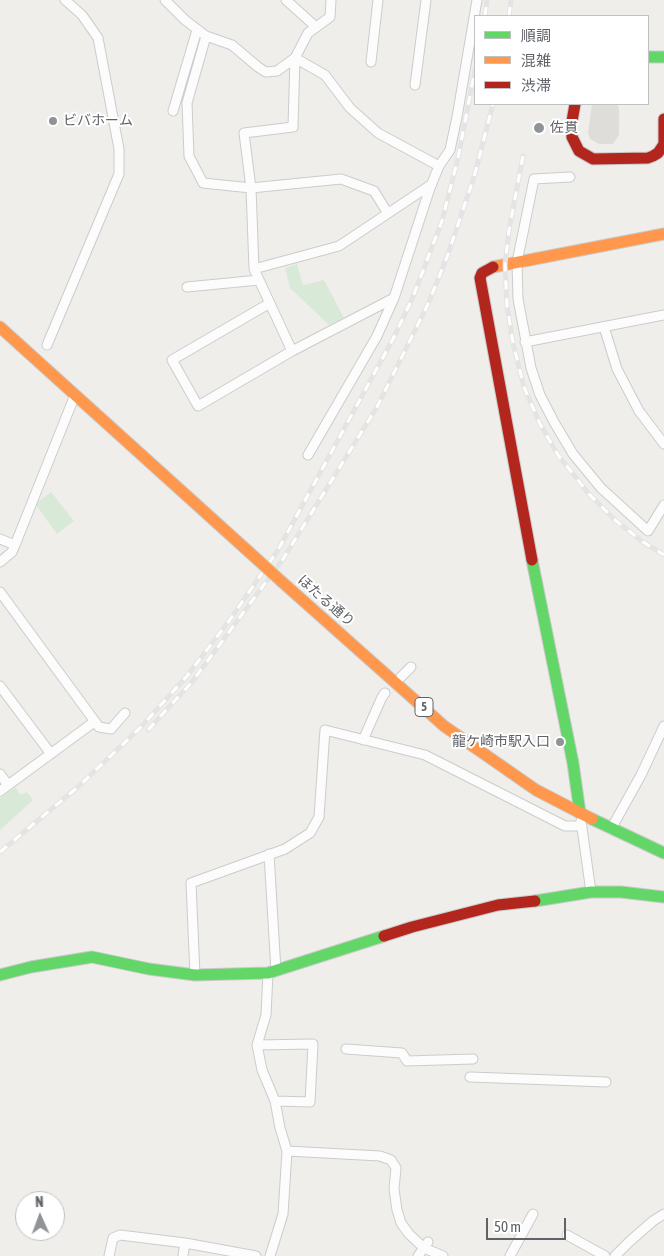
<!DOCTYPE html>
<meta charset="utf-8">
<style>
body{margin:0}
#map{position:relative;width:664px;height:1256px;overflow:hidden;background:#efeeea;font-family:"Asap Condensed","Noto Sans JP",sans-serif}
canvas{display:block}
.legend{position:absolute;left:474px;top:15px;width:175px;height:90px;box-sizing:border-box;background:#fff;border:1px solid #bfc1c3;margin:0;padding:6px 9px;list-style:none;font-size:15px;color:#5f6368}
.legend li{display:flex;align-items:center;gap:10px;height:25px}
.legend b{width:25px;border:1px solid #bfc1c3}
.north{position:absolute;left:15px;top:1191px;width:50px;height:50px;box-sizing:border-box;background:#fff;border:1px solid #bfc1c3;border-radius:50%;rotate:358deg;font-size:14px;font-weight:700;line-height:20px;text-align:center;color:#5f6368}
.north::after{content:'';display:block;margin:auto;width:18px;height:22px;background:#919496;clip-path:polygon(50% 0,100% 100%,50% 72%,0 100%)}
.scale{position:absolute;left:486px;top:1218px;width:80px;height:22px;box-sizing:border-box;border:2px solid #5f6368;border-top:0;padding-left:6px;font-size:15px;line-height:18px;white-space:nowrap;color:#5f6368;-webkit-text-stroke:4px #fff;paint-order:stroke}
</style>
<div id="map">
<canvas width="664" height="1256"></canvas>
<ul class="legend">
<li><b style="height:6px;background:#63d668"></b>順調</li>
<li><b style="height:6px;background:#ff974d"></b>混雑</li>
<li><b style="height:6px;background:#b3261e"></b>渋滞</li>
</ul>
<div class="north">N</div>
<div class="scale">50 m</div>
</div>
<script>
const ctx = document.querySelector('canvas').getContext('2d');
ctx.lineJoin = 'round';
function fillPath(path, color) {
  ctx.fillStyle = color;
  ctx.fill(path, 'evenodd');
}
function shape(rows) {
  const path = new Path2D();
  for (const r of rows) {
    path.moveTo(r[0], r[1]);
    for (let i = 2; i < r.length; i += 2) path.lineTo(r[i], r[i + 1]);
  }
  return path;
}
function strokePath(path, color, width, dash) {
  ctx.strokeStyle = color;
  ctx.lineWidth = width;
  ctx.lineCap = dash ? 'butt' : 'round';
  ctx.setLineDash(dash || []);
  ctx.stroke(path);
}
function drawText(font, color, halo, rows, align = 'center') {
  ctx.font = font + ' "Asap Condensed","Noto Sans JP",sans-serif';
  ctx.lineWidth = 4;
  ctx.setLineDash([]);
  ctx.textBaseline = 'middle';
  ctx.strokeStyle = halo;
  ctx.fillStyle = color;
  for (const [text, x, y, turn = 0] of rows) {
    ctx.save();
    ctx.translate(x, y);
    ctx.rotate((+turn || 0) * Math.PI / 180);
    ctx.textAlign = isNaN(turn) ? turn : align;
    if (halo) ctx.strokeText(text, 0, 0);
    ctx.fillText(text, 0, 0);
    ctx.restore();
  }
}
fillPath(shape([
 [592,104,617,104,619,109,619,135,613,144,599,144,590,139,588,133]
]), '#dfddda');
fillPath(shape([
 [297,264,303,285,324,280,344,318,329,325,290,288,285,268],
 [51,492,74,521,57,534,35,504],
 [16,787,20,795,27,792,33,800,0,830,0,798]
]), '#d8ead7');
const street = shape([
 [165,0,185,20,206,36,232,45,258,67,266,72,277,71,295,58],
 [286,0,316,27],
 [331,0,330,17,308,33,295,58,293,127,244,133,251,188,254,269,292,351,394,298],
 [206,36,187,103,189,156,203,183,251,188,341,179,374,191,387,212],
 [295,58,325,75,350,108,378,133,439,166],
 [371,62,378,0],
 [415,85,426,0],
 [173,111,197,30],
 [570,177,534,179,517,262,518,299,531,368,540,395,554,422,573,454,601,488,648,531,664,505],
 [254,269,339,246,432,184],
 [187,287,259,280],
 [270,303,172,360,198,406,292,351],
 [604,327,617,369,639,411,664,444],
 [525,342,664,315],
 [47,345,119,174,119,149,98,38,82,15,65,0],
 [308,455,377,336,394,298,430,188,439,166,450,150,457,117,477,0],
 [0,539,15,545],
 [0,562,12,552,15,545,75,395],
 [0,592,99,727,111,729,125,713],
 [401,677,411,667],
 [0,686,51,754],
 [363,740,382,697,385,693],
 [0,774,8,785],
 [0,791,94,722],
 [581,821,591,892],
 [611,829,641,775,664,726],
 [269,854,276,971],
 [268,973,266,1015,257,1045,262,1070,275,1101,280,1128,287,1151,283,1214,270,1256],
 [195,975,191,883,285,849,310,833,319,817,325,730,425,755,565,826,582,826],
 [257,1045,313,1044,310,1102,275,1101],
 [346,1049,402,1053,407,1061,473,1059],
 [470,1077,606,1082],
 [287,1151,380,1156,391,1160,396,1168,394,1189,397,1210,401,1223,409,1234,424,1248,443,1256],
 [567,1235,605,1256],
 [109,1256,113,1238,120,1235,185,1243,256,1256],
 [183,1256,185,1243],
 [418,1256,428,1242],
 [510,1256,533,1214],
 [615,1256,629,1242,653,1221,664,1214]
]);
const fast = shape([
 [648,57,664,57],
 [532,560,573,763,580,813],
 [592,819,664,853],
 [535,901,591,892,621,892,664,897],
 [0,975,31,967,92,957,149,969,195,975,268,973,384,936]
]);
const slow = shape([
 [493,267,664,234],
 [0,327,259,561],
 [281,581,444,726,536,790,592,819]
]);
const jam = shape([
 [575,104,571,127,572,137,579,151,593,159,648,158,653,156,658,153,664,144,664,119],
 [493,267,482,273,480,278,532,560],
 [384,936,412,927,498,905,535,901]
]);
strokePath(street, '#cbcccc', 11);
strokePath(fast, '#cacacb', 13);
strokePath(slow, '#cacacb', 13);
strokePath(jam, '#cacacb', 13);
strokePath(street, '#fdfcfc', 9);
strokePath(fast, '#63d668', 11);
strokePath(slow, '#ff974d', 11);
strokePath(jam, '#b3261e', 11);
const rail = shape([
 [485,16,487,0],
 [509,16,511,0],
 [523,156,509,230,505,264,507,306,513,343,524,387,540,424,558,455,589,494,615,520,643,542,664,555],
 [148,730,192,682,283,559,377,407,428,304,447,257,474,177,493,104],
 [0,852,78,787,141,727,187,676,229,621,278,550,393,339,413,297,442,221,458,158,475,70]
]);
strokePath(rail, '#e4e4e4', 5);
strokePath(rail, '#fff', 3, [9]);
const slowBridge = shape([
 [259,561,281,581]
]);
strokePath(slowBridge, '#d5ceb9', 13, []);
strokePath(slowBridge, '#ff974d', 11);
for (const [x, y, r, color] of [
 [53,121,5,"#919496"],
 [539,128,6,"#919496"],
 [560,742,5,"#919496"]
]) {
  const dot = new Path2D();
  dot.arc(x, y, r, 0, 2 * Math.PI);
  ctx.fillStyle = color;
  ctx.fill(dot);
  strokePath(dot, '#fff', 2);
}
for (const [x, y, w] of [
 [424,707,18]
]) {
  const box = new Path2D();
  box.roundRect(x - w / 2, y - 9.5, w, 19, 4);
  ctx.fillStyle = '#fff';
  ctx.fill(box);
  strokePath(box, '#5f6368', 1);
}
drawText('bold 12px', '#5f6368', null, [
 ["5",424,707]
]);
drawText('14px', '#5f6368', '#fff', [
 ["ビバホーム",63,121],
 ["佐貫",550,128],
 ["龍ケ崎市駅入口",550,742,"right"]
], 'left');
drawText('14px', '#5f6368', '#fff', [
 ["ほたる通り",326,601,41]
]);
</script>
